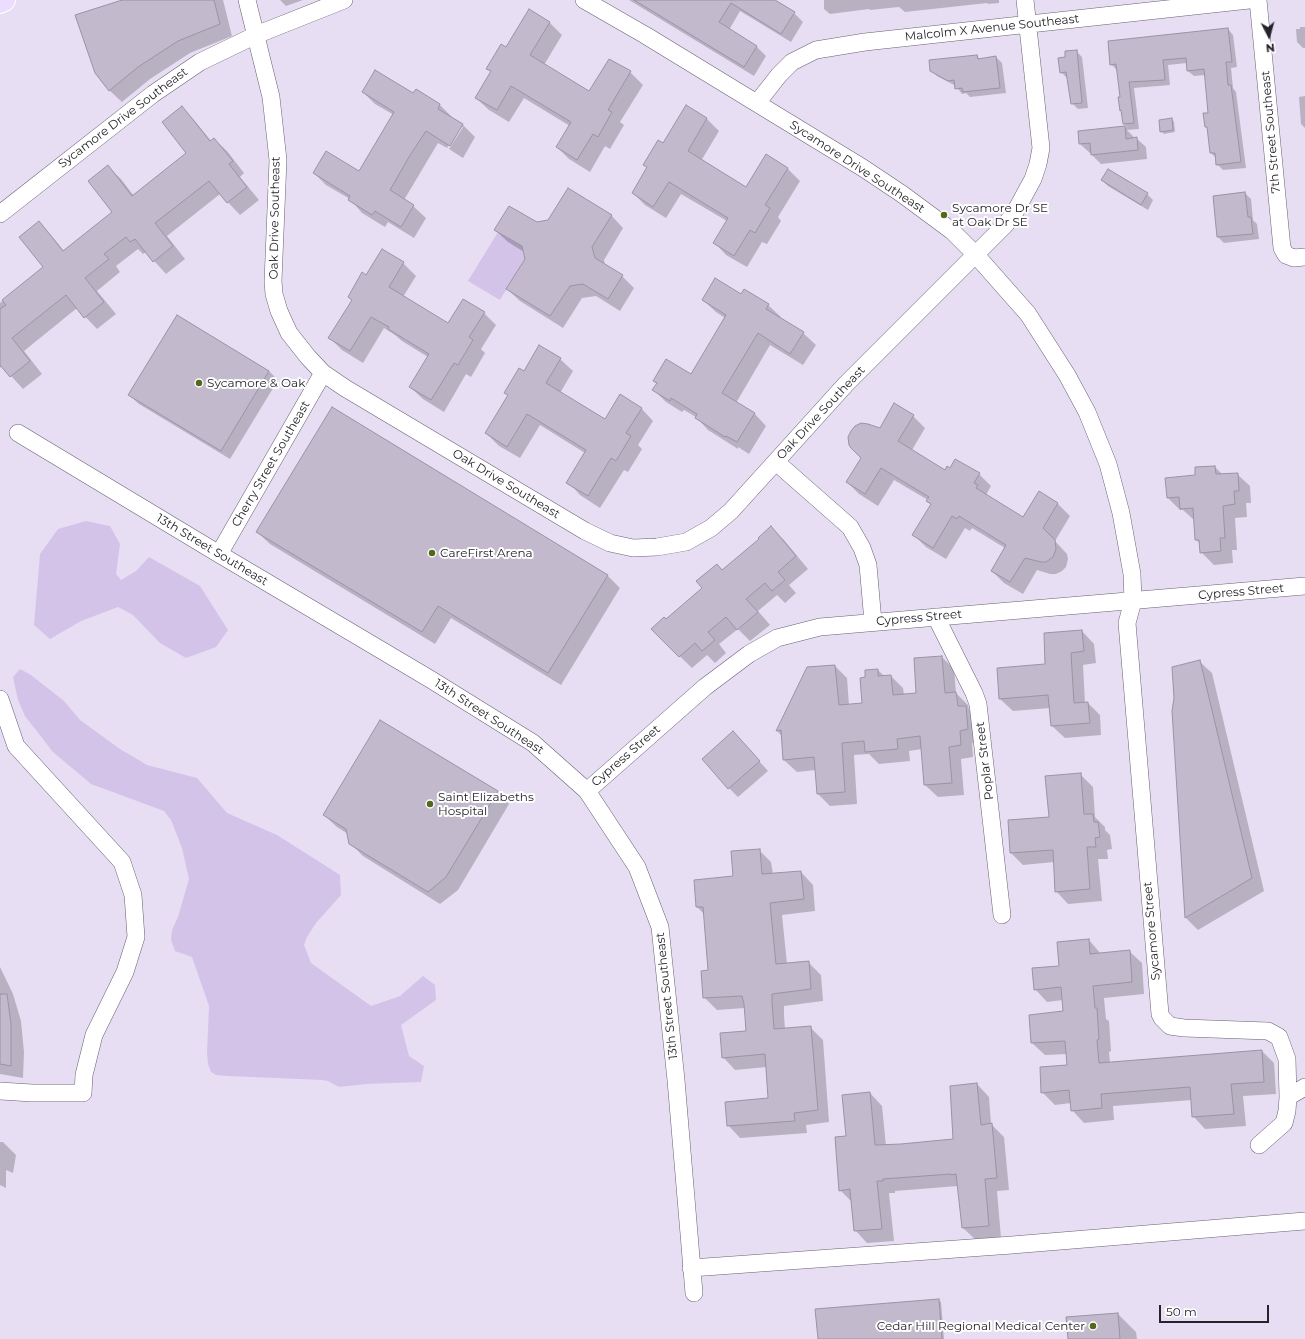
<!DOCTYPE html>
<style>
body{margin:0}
#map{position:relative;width:1305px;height:1339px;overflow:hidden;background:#e7def3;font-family:Montserrat,sans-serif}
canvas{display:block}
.north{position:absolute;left:1249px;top:16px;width:40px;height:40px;-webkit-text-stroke:3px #fff;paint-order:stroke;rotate:174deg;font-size:11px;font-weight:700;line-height:16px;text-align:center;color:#26232a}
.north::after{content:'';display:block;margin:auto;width:14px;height:18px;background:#26232a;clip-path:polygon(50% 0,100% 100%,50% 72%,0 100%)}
.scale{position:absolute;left:1159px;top:1305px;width:110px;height:18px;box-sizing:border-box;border:2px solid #26232a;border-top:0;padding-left:5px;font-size:12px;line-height:14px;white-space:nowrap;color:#26232a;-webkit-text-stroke:3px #fff;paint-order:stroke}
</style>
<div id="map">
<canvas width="1305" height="1339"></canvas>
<div class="north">N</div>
<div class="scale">50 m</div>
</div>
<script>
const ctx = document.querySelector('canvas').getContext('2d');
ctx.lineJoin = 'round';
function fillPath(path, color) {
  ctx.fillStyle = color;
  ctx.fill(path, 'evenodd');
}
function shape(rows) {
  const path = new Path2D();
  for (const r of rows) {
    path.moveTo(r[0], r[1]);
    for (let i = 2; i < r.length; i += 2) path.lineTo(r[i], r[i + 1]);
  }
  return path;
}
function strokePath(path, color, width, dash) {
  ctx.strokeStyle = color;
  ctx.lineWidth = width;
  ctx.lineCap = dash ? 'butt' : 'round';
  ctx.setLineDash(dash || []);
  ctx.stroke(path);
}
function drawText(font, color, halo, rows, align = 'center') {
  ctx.font = font + ' Montserrat,sans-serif';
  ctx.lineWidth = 4;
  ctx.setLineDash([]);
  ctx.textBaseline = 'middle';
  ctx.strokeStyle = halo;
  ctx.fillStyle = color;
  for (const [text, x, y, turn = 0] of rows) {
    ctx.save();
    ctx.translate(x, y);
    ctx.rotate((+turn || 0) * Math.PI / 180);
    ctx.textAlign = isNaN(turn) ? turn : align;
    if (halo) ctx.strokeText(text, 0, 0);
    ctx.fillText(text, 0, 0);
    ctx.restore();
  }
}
fillPath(shape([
 [498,232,522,246,524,256,526,257,500,300,468,281],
 [86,521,110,526,120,544,116,574,121,580,136,571,149,557,200,586,228,630,216,647,186,658,160,643,133,615,118,607,81,621,50,639,34,625,40,554,58,529],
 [20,669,31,675,64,701,80,720,120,749,147,765,197,778,227,813,277,835,340,875,341,895,316,923,307,937,304,945,311,963,371,1006,400,996,423,976,435,985,436,1000,401,1025,409,1056,424,1066,421,1082,366,1084,339,1087,328,1081,322,1080,228,1076,216,1075,211,1072,208,1064,207,1053,209,1006,192,957,175,951,171,940,172,930,178,917,189,879,182,848,171,820,164,811,91,784,53,752,25,716,18,700,13,677]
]), '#d3c3e8');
fillPath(shape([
 [125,0,223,0,232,36,190,53,150,79,122,102,109,90],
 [280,0,303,0,286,6],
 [629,0,773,0,794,13,803,22,791,42,740,11,729,30,757,47,766,56,754,76],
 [824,0,999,0,999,3,988,4,987,3,905,12,899,7,870,10,869,9,830,14,824,9],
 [529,11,550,23,562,35,544,65,590,93,609,60,630,72,643,85,620,122,624,125,610,149,605,146,590,172,569,159,557,147,570,126,524,98,509,122,489,110,476,98,491,72,488,69,506,49],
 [1300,27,1305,27,1305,48,1303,48,1297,42,1296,29,1300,29],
 [1228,29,1233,35,1237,67,1231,68,1233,88,1236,92,1246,168,1223,170,1217,164,1217,159,1211,153,1209,130,1206,127,1209,114,1205,75,1194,76,1188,71,1187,63,1168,65,1170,85,1134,88,1139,129,1127,130,1133,136,1134,139,1136,138,1146,147,1147,159,1101,164,1092,155,1092,153,1090,153,1080,144,1079,132,1127,127,1124,124,1123,112,1121,110,1121,97,1117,70,1111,64],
 [1076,51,1082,57,1088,108,1078,109,1072,103,1068,78,1067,78,1061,72,1066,58],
 [977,56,980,59,996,57,1002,63,1006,93,970,97,966,93,962,94,956,86,937,76,931,70],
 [416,90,440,105,452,117,451,118,463,125,475,137,463,158,449,149,463,127,461,127,447,148,438,143,404,200,413,206,426,218,414,238,388,222,385,227,362,213,350,199,326,185,314,173,359,173,394,115,375,104,363,92,413,95],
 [1305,96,1305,128,1301,124,1299,97],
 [686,106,707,119,719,131,701,161,747,188,787,168,800,181,778,217,781,221,767,244,762,242,747,267,726,255,714,242,727,221,681,194,666,218,645,205,633,193,648,168,644,165,663,144],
 [182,108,194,120,211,141,214,139,227,151,244,173,240,177,259,200,240,215,220,194,167,236,185,259,166,274,146,252,143,254,138,249,116,266,120,272,97,291,116,314,97,329,77,308,24,351,42,374,23,389,2,366,0,368,0,303,44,267,39,222,51,235,64,251,114,212,108,167,121,179,134,196,187,153],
 [1172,119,1174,122,1175,132,1164,134,1161,131],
 [1108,170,1147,194,1153,200,1148,210,1108,186,1102,180],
 [1245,193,1251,199,1253,220,1257,224,1259,239,1224,243,1218,237,1214,197],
 [611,215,623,228,604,260,605,265,622,276,634,288,620,311,596,296,582,298,563,328,520,301,507,289,526,259,524,252,508,242,495,230,537,224],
 [382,250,403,263,416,276,403,297,448,324,484,313,496,325,481,349,485,353,471,377,466,374,444,412,423,399,410,387,428,357,402,341,395,335,384,328,363,363,342,350,330,338,352,300,349,297,367,276],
 [742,295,768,305,781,317,780,318,803,333,816,345,803,365,770,345,736,403,754,413,766,426,749,454,738,447,738,449,708,430,696,417,684,410,682,412,666,402,654,390,657,384,654,381,692,375,725,318,716,312,703,300],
 [177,316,269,371,278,380,230,459,139,404,129,395],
 [560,359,573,371,560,393,605,420,641,408,653,421,638,445,642,449,628,472,624,470,600,508,580,495,568,482,585,453,540,425,520,458,499,446,486,433,509,396,505,392,524,372],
 [333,409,608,576,620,588,561,685,451,618,435,644,270,544,257,532],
 [913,416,925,428,912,450,945,471,979,474,991,486,986,495,1024,518,1039,493,1058,504,1070,516,1055,541,1067,554,1068,559,1066,567,1062,571,1056,574,1050,574,1037,570,1023,594,1004,583,992,571,1005,548,972,528,970,531,965,528,946,559,926,547,914,535,932,505,928,500,894,480,878,506,859,494,847,482,880,429],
 [1215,467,1223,475,1237,474,1250,486,1251,503,1246,503,1247,517,1235,518,1237,550,1232,550,1233,563,1214,565,1201,552,1201,544,1196,540,1195,521,1183,510,1180,510,1168,498,1196,476],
 [771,528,784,540,808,569,789,585,796,593,785,603,777,595,758,611,770,625,750,641,738,629,719,644,726,653,715,663,707,655,692,668,652,629,666,620,760,539],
 [1082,631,1094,644,1096,663,1083,665,1085,703,1088,703,1100,715,1101,735,1065,738,1052,726,1050,708,1013,711,1000,699,998,669,1046,665],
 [942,657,954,669,956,693,968,705,969,710,978,719,980,741,972,743,973,757,961,759,964,795,938,797,925,785,922,749,909,751,910,761,879,764,869,754,854,755,857,804,830,806,818,794,816,770,797,772,784,760,782,736,777,731,835,666,847,678,849,705,863,704,866,678,878,670,884,676,891,676,903,688,904,695,918,694],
 [1199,661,1212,673,1264,891,1198,930,1186,918,1173,711],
 [742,742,768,771,738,797,729,788],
 [1080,774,1093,787,1095,817,1105,827,1105,830,1110,835,1112,849,1107,850,1108,859,1098,859,1102,901,1068,904,1056,891,1054,862,1023,865,1011,853,1050,818],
 [497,792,509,804,458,890,440,904,363,856,350,843,348,834,337,827,324,815],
 [759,850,771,862,773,874,801,872,813,885,815,911,782,915,787,964,808,962,821,975,823,1001,784,1006,784,1015,785,1029,810,1027,823,1040,829,1122,806,1125,807,1133,740,1138,728,1125,769,1099,767,1067,735,1070,723,1057,748,1032,745,1008,717,1010,704,997,710,971,705,915,697,907,734,877],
 [1089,940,1101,954,1129,951,1142,963,1144,994,1104,998,1106,1019,1109,1021,1111,1051,1109,1052,1110,1063,1262,1051,1274,1063,1276,1094,1243,1096,1246,1126,1205,1129,1193,1116,1192,1100,1113,1106,1114,1120,1084,1123,1072,1110,1071,1103,1055,1105,1042,1092,1068,1066,1067,1054,1045,1055,1032,1043,1064,1012,1063,1000,1047,1002,1035,989],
 [0,967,13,994,21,1021,24,1052,23,1078,0,1074],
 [977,1084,989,1097,991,1124,1004,1137,1009,1190,997,1191,1001,1238,976,1240,963,1228,958,1186,895,1191,895,1193,889,1193,894,1241,867,1243,855,1230,852,1202,840,1190,847,1137,870,1093,882,1106,886,1146,954,1140],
 [0,1142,3,1142,16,1155,13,1173,6,1170,6,1188,0,1185],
 [938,1300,941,1302,944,1339,819,1339],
 [1118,1314,1136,1332,1137,1339,1069,1339]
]), '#0003');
const building = shape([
 [122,0,214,0,220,24,178,41,138,67,109,91,95,73,75,15,122,0],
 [634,0,775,0,795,12,781,34,731,3,719,22,757,46,744,67,634,0],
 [529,9,550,22,530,55,589,91,609,59,631,71,608,110,612,112,598,137,593,134,577,160,556,147,571,122,511,86,497,110,475,98,491,71,486,69,501,44,506,47,529,9],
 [1228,28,1232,62,1226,62,1228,85,1231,85,1241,162,1216,165,1215,153,1210,153,1207,127,1205,127,1203,113,1208,113,1204,69,1187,71,1186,58,1163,60,1165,80,1129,82,1134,123,1123,124,1121,110,1120,111,1118,97,1120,97,1116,64,1110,65,1108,41,1228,28],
 [1077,50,1082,103,1071,104,1066,72,1060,73,1058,58,1065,57,1065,51,1077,50],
 [977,55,978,59,996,56,1000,88,963,92,962,88,955,89,954,80,948,81,930,71,929,60,977,55],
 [375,70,413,93,416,89,440,104,438,109,463,124,450,146,426,131,409,157,390,190,414,205,401,227,375,211,372,215,348,200,350,196,313,173,326,151,359,171,394,112,362,92,375,70],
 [686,105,707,118,688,151,746,187,766,154,788,168,765,205,770,208,755,233,750,230,734,256,713,243,728,218,669,182,653,207,632,193,647,167,643,165,658,140,663,143,686,105],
 [182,106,210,141,214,138,233,161,229,164,247,187,227,203,209,181,155,223,173,246,153,262,135,239,130,242,126,237,104,254,109,259,85,278,104,302,84,318,66,295,12,338,30,361,10,377,0,365,0,309,6,305,2,300,43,267,19,237,39,221,63,251,112,212,88,181,108,165,132,196,186,153,162,122,182,106],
 [1172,118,1173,130,1160,132,1159,120,1172,118],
 [1125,126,1126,139,1137,137,1138,150,1091,155,1090,143,1079,144,1078,131,1125,126],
 [1108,169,1148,193,1141,205,1101,180,1108,169],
 [568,188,612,215,592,247,595,258,623,275,608,299,583,284,570,286,550,316,506,289,525,259,522,246,494,230,509,206,537,222,548,220,568,188],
 [1245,192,1248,217,1251,217,1253,234,1217,237,1213,196,1245,192],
 [382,249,404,262,389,287,448,323,463,299,485,312,469,337,473,340,458,365,454,363,431,400,409,387,429,354,388,329,389,327,371,317,350,351,328,338,352,300,348,297,362,272,366,275,382,249],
 [715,278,741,294,744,289,769,304,766,309,804,332,790,354,758,333,722,393,755,413,737,442,726,436,725,437,695,418,697,414,671,398,670,401,652,390,657,383,653,381,666,359,691,374,726,315,702,300,715,278],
 [177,315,269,371,221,451,128,395,177,315],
 [539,345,561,358,546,383,605,419,620,394,642,408,626,433,631,436,616,461,611,458,588,496,566,483,586,450,527,414,507,447,485,433,508,395,504,393,519,368,524,371,539,345],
 [894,403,914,415,898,441,945,470,947,466,950,468,955,459,980,473,974,483,978,485,976,488,1023,517,1039,491,1058,503,1043,528,1055,540,1056,549,1053,557,1046,562,1041,562,1025,558,1010,582,991,571,1006,545,959,516,957,519,952,516,933,548,912,535,931,504,926,501,929,497,881,468,865,494,846,482,861,458,851,448,849,445,848,437,851,431,855,426,861,423,868,424,880,428,894,403],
 [332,407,608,575,548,673,438,606,422,632,256,532,332,407],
 [1215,466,1216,474,1238,473,1239,491,1234,491,1235,504,1223,506,1225,538,1220,538,1221,551,1200,553,1199,540,1195,540,1193,508,1180,509,1179,497,1167,498,1165,478,1195,475,1195,467,1215,466],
 [771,526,796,556,778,572,785,580,772,591,765,583,746,599,758,612,737,630,726,617,708,632,715,640,702,651,695,643,679,657,651,629,664,617,666,619,702,588,696,581,717,564,722,570,759,539,758,538,771,526],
 [1082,630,1084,651,1071,653,1074,703,1088,702,1090,723,1051,726,1048,695,999,699,997,668,1045,664,1044,633,1082,630],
 [942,656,945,693,956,692,958,706,966,706,968,729,960,731,961,745,949,747,952,783,924,785,920,736,897,739,898,749,865,752,864,741,842,743,845,792,817,794,814,757,783,760,781,730,776,731,807,667,835,665,839,705,862,703,860,678,865,677,865,670,878,669,878,676,891,675,893,695,916,693,914,658,942,656],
 [1200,660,1252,878,1185,918,1172,711,1174,698,1172,667,1200,660],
 [380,720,498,791,446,877,428,892,349,844,346,829,323,815,380,720],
 [733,731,760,761,728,789,702,759,733,731],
 [1081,773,1084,814,1093,814,1094,822,1098,822,1100,837,1095,838,1096,847,1087,847,1090,889,1055,892,1053,850,1010,853,1008,820,1049,817,1045,776,1081,773],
 [760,849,762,874,801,871,804,899,770,903,776,964,809,961,811,989,772,994,772,1002,774,1029,811,1026,818,1110,794,1113,795,1121,727,1126,725,1102,768,1098,765,1054,722,1058,720,1033,746,1031,744,1004,742,996,703,998,701,971,708,970,703,907,696,907,694,880,733,876,731,851,760,849],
 [1089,939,1090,954,1130,950,1132,982,1093,986,1095,1008,1097,1008,1099,1039,1097,1040,1099,1063,1262,1050,1264,1082,1231,1084,1234,1114,1192,1117,1190,1087,1101,1094,1102,1108,1071,1111,1069,1090,1041,1093,1040,1067,1067,1065,1065,1041,1031,1043,1029,1015,1063,1011,1061,987,1034,990,1032,968,1059,966,1057,942,1089,939],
 [0,994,7,994,11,1024,11,1066,0,1064,0,994],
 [977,1083,981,1125,992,1123,997,1178,985,1179,989,1226,962,1228,956,1174,951,1175,951,1174,883,1179,883,1181,877,1181,882,1229,854,1231,850,1191,850,1189,839,1191,835,1137,846,1136,842,1095,870,1092,875,1145,901,1144,953,1139,950,1086,977,1083],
 [939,1299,942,1339,818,1339,815,1309,939,1299],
 [1118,1313,1120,1339,1068,1339,1066,1317,1118,1313]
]);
fillPath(building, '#c2b9cd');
strokePath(building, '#9a92a5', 1);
const minor = shape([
 [247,0,271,97,278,160,273,281,274,294,279,311,289,333,308,357,323,373,345,388,585,531,610,543,633,548,657,547,686,542,711,528,731,511,846,384,1005,225,1014,214,1033,179,1038,164,1041,148,1025,0],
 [584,0,645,35,863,168,902,194,952,231,975,254,1028,314,1067,375,1087,412,1108,464,1121,513,1132,574,1133,601,1127,623,1160,1014,1162,1018,1170,1026,1184,1028,1268,1031,1279,1037,1287,1059,1288,1097,1287,1111,1284,1123,1259,1145],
 [1258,0,1282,248,1286,255,1294,258,1305,257],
 [757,103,779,75,792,62,816,50,865,42,1249,0],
 [0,214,153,94,200,62,256,35,344,0],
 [18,433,219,554,430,679,533,743,587,791,637,867,660,927,676,1080,694,1293],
 [776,462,850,527,862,548,868,565,873,622],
 [219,554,323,373],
 [936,617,974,693,978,704,1002,915],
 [0,699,16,746,122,862,133,895,136,937,125,972,94,1035,84,1075,83,1093,32,1093,0,1091],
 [587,791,705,687,749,654,777,638,820,627,1305,586],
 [1288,1097,1305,1087],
 [691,1268,1012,1245,1305,1221]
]);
const major = shape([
 [0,2,4,0]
]);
strokePath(minor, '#686072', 18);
strokePath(major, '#fff', 24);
strokePath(minor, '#fff', 17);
strokePath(major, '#ecddfe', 22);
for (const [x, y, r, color] of [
 [944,215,4,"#516919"],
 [199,383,4,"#516919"],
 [432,553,4,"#516919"],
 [430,804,4,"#516919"],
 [1093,1326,4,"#516919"]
]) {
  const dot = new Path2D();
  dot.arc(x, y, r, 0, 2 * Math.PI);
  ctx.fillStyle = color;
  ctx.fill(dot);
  strokePath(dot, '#fff', 1.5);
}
drawText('12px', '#26232a', '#fff', [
 ["Malcolm X Avenue Southeast",992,28,-6],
 ["Sycamore Drive Southeast",123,118,-37],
 ["7th Street Southeast",1271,132,-95],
 ["Sycamore Drive Southeast",857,167,33],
 ["Oak Drive Southeast",275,218,-89],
 ["Oak Drive Southeast",821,413,-47],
 ["Cherry Street Southeast",271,464,-60],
 ["Oak Drive Southeast",506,484,31],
 ["13th Street Southeast",212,550,31],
 ["Cypress Street",1241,592,-5],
 ["Cypress Street",919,618,-5],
 ["13th Street Southeast",489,717,33],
 ["Cypress Street",626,756,-41],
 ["Poplar Street",985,761,-97],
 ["Sycamore Street",1152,931,-95],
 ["13th Street Southeast",667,996,-96]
]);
drawText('12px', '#26232a', '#fff', [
 ["Sycamore Dr SE",952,208],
 ["at Oak Dr SE",952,222],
 ["Sycamore & Oak",207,383],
 ["CareFirst Arena",440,553],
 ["Saint Elizabeths",438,797],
 ["Hospital",438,811],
 ["Cedar Hill Regional Medical Center",1085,1326,"right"]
], 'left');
</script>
